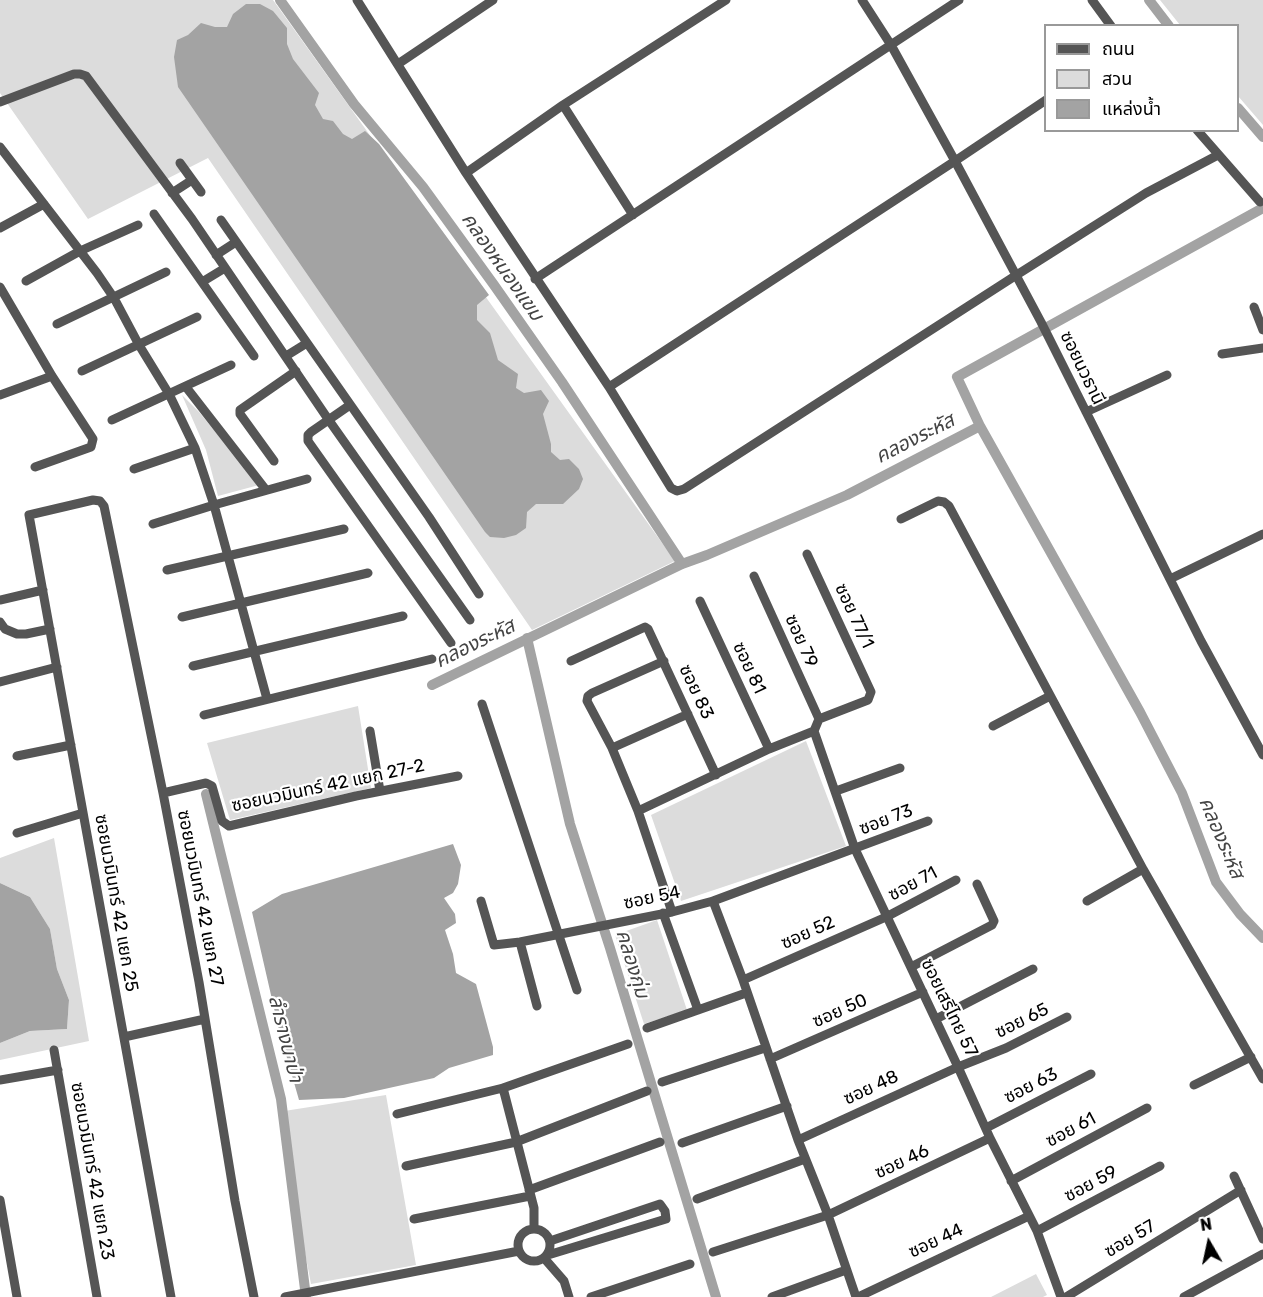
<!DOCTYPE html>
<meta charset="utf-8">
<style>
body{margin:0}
#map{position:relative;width:1263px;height:1297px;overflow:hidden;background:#fff;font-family:Rubik,"Noto Sans Thai",sans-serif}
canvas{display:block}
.legend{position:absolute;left:1044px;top:24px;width:195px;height:108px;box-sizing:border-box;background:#fff;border:2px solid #999;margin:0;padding:8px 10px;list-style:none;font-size:18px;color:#000}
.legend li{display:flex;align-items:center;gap:12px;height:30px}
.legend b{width:30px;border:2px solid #999}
.north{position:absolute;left:1179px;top:1213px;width:60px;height:60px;-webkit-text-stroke:4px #fff;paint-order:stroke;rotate:351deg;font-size:16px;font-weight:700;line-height:24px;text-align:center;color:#000}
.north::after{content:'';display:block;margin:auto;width:21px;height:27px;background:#000;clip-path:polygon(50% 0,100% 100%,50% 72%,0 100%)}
</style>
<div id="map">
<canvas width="1263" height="1297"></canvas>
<ul class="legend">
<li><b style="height:8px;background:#555"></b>ถนน</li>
<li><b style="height:16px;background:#dcdcdc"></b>สวน</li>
<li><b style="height:16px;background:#a3a3a3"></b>แหล่งน้ำ</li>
</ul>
<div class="north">N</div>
</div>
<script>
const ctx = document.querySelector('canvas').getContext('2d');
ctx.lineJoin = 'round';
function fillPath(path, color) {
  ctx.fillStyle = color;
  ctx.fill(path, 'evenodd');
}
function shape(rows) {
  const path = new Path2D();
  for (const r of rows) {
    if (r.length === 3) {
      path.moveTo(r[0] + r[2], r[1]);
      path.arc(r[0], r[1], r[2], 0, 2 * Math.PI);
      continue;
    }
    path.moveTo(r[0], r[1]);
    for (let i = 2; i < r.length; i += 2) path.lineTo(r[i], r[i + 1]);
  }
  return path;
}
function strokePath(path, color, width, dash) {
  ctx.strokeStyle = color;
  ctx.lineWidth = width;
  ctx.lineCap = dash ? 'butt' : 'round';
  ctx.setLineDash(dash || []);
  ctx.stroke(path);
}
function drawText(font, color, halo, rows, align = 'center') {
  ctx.font = font + ' Rubik,"Noto Sans Thai",sans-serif';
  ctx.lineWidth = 4.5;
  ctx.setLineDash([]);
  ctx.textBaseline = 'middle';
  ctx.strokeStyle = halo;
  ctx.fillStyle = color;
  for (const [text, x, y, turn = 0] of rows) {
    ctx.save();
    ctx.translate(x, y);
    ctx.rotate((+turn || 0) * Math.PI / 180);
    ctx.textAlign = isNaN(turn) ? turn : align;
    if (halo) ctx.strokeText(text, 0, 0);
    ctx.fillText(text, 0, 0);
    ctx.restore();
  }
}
fillPath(shape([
 [0,0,273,0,675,561,532,630,208,158,88,219,0,93],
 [1160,0,1263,0,1263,125,1238,96,1238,26,1180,25],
 [182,395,199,412,259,485,218,496,206,450],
 [358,706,371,788,230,820,207,743],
 [806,741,846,846,681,901,651,815],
 [54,838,89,1041,0,1060,0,1043,30,1031,67,1029,69,1000,57,969,50,929,30,897,0,883,0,858],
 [657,920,687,1010,644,1024,615,935],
 [386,1095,416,1265,311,1284,278,1112],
 [1036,1274,1047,1295,1043,1297,991,1297]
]), '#dcdcdc');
fillPath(shape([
 [246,4,260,4,273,11,287,28,287,44,293,59,319,93,315,105,323,119,333,121,343,134,352,139,365,131,379,144,489,295,477,305,477,320,490,333,498,360,518,374,516,388,524,393,541,390,549,401,543,414,551,444,551,452,560,460,569,459,579,469,583,479,579,489,563,504,536,504,527,512,526,528,516,535,504,538,490,537,485,532,178,87,174,57,177,40,188,35,201,23,215,27,227,27,233,14],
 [453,844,461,865,458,884,453,893,444,898,455,914,456,923,445,930,453,954,456,973,476,984,493,1047,493,1055,449,1068,434,1078,344,1098,299,1100,279,1030,252,912,282,894],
 [0,883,30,897,50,929,57,969,69,1000,67,1029,30,1031,0,1043]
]), '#a3a3a3');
strokePath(shape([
 [280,0,354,104,423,187,494,285,562,382,682,564],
 [1149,0,1169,26],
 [1238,108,1263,137],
 [980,426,957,377,1263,208],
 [527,638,570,824,610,948,716,1297],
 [432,685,682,564,707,555,847,495,980,426,1140,712,1182,793,1216,882,1240,914,1263,938],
 [206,794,281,1099,306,1297]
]), '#a3a3a3', 10);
strokePath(shape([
 [357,0,466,173,609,387,671,488,677,491,684,489,1015,276,1146,193,1218,155],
 [862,0,891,45,955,161,1041,322,1201,641,1263,755],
 [1092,0,1111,26],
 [398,64,493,0],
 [0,102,74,74,80,74,86,76,192,219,328,419,470,620],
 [563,105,633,215],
 [1197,130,1260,202],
 [0,147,97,273,114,298,139,345,169,394,195,448,214,505,267,699],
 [180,163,201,192],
 [466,173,563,105,726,0],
 [172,193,192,180],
 [154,214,254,356],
 [221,220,429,517,479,594],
 [0,228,44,204],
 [216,255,236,242],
 [535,279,959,0],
 [26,281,80,251,138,225],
 [202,282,225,268],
 [0,287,52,376,93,439,91,447,35,467],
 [1254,307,1263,330],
 [57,324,166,272],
 [1222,354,1263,348],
 [286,356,307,343],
 [82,371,197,317],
 [186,387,266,490],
 [609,387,955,161,1046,100],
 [0,395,52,376],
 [350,405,311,432,308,435,308,441,451,643],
 [1086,412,1167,375],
 [112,420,231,365],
 [274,461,240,414,240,410,296,371],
 [134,469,195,448],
 [901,519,938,501,944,502,949,506,1143,869,1263,1079],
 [153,524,214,505,307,479],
 [807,554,871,692,868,700,819,719,814,731],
 [167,570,344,529],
 [754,576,819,719],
 [1170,579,1263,534],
 [0,600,43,590],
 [700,601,769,749],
 [182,617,368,573],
 [0,622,5,629,17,634,26,634,50,629],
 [571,661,645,627,648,629,716,775],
 [664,661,592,693,588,696,587,701,612,748,638,811,672,912],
 [193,666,403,616],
 [0,682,57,667],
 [482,704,577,990],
 [204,715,432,659],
 [993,726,1050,696],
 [370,731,380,791],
 [814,731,855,849,958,1067,990,1138,1037,1231,1061,1297],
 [612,748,688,714],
 [17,756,71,745],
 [836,791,900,768],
 [163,793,206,783,212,786,222,821,229,826,356,796,458,776],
 [638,811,769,749,814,731],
 [17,833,83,813],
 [481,901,494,945,520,942,672,912,713,901,928,821],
 [713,901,743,980,798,1140,828,1215,856,1297],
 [1087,901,1143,869],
 [663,913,698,1010],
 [520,942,537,1006],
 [911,967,992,925,994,921,977,884],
 [743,980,886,917,956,880],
 [936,1019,1033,969],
 [647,1028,746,993],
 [124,1037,205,1019],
 [54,1050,97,1297],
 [770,1059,923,992],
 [0,1080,58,1070],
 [662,1082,765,1048],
 [1194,1085,1251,1057],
 [397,1114,503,1088],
 [986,1128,1091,1074],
 [798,1140,958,1067,1006,1048,1067,1017],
 [682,1143,787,1106],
 [406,1166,516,1142,647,1091],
 [1234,1176,1263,1239],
 [1011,1181,1147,1108],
 [529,1190,660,1142],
 [697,1199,805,1159],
 [0,1200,17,1297],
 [414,1219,530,1196],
 [534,1245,16],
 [534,1229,534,1208,503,1088,628,1044],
 [1037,1231,1160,1166],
 [713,1252,828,1215,990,1138],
 [548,1255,666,1219,665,1211,660,1204,550,1241],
 [544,1258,564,1281,569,1297],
 [171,1297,29,515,93,500,100,501,104,506,163,793,199,982,235,1201,254,1297],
 [285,1297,519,1251],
 [591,1297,690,1264],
 [772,1297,846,1270],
 [858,1297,1029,1216],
 [1066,1297,1241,1190],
 [1184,1297,1263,1254]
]), '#555', 9);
drawText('18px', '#000', '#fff', [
 ["ซอยนวธานี",1082,368,64],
 ["ซอย 77/1",854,616,65],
 ["ซอย 79",801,641,66],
 ["ซอย 81",749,668,65],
 ["ซอย 83",696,692,65],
 ["ซอยนวมินทร์ 42 แยก 27-2",328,786,-12],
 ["ซอย 73",886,820,-21],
 ["ซอย 71",913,884,-28],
 ["ซอยนวมินทร์ 42 แยก 27",200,898,79],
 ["ซอย 54",652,898,-12],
 ["ซอยนวมินทร์ 42 แยก 25",116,903,80],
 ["ซอย 52",808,933,-24],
 ["ซอยเสรีไทย 57",949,1008,64],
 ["ซอย 50",840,1011,-24],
 ["ซอย 65",1022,1021,-26],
 ["ซอย 63",1031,1086,-27],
 ["ซอย 48",871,1088,-25],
 ["ซอย 61",1071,1130,-28],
 ["ซอย 46",902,1162,-25],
 ["ซอยนวมินทร์ 42 แยก 23",92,1171,80],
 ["ซอย 59",1091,1184,-28],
 ["ซอย 57",1130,1239,-31],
 ["ซอย 44",936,1241,-25]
]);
drawText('italic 20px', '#444', '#fff', [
 ["คลองหนองแขม",502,267,55],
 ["คลองระหัส",915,439,-27],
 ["คลองระหัส",475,644,-26],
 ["คลองระหัส",1221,838,67],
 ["คลองกุ่ม",632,964,73],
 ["ลำรางนาป่า",285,1039,76]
]);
</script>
